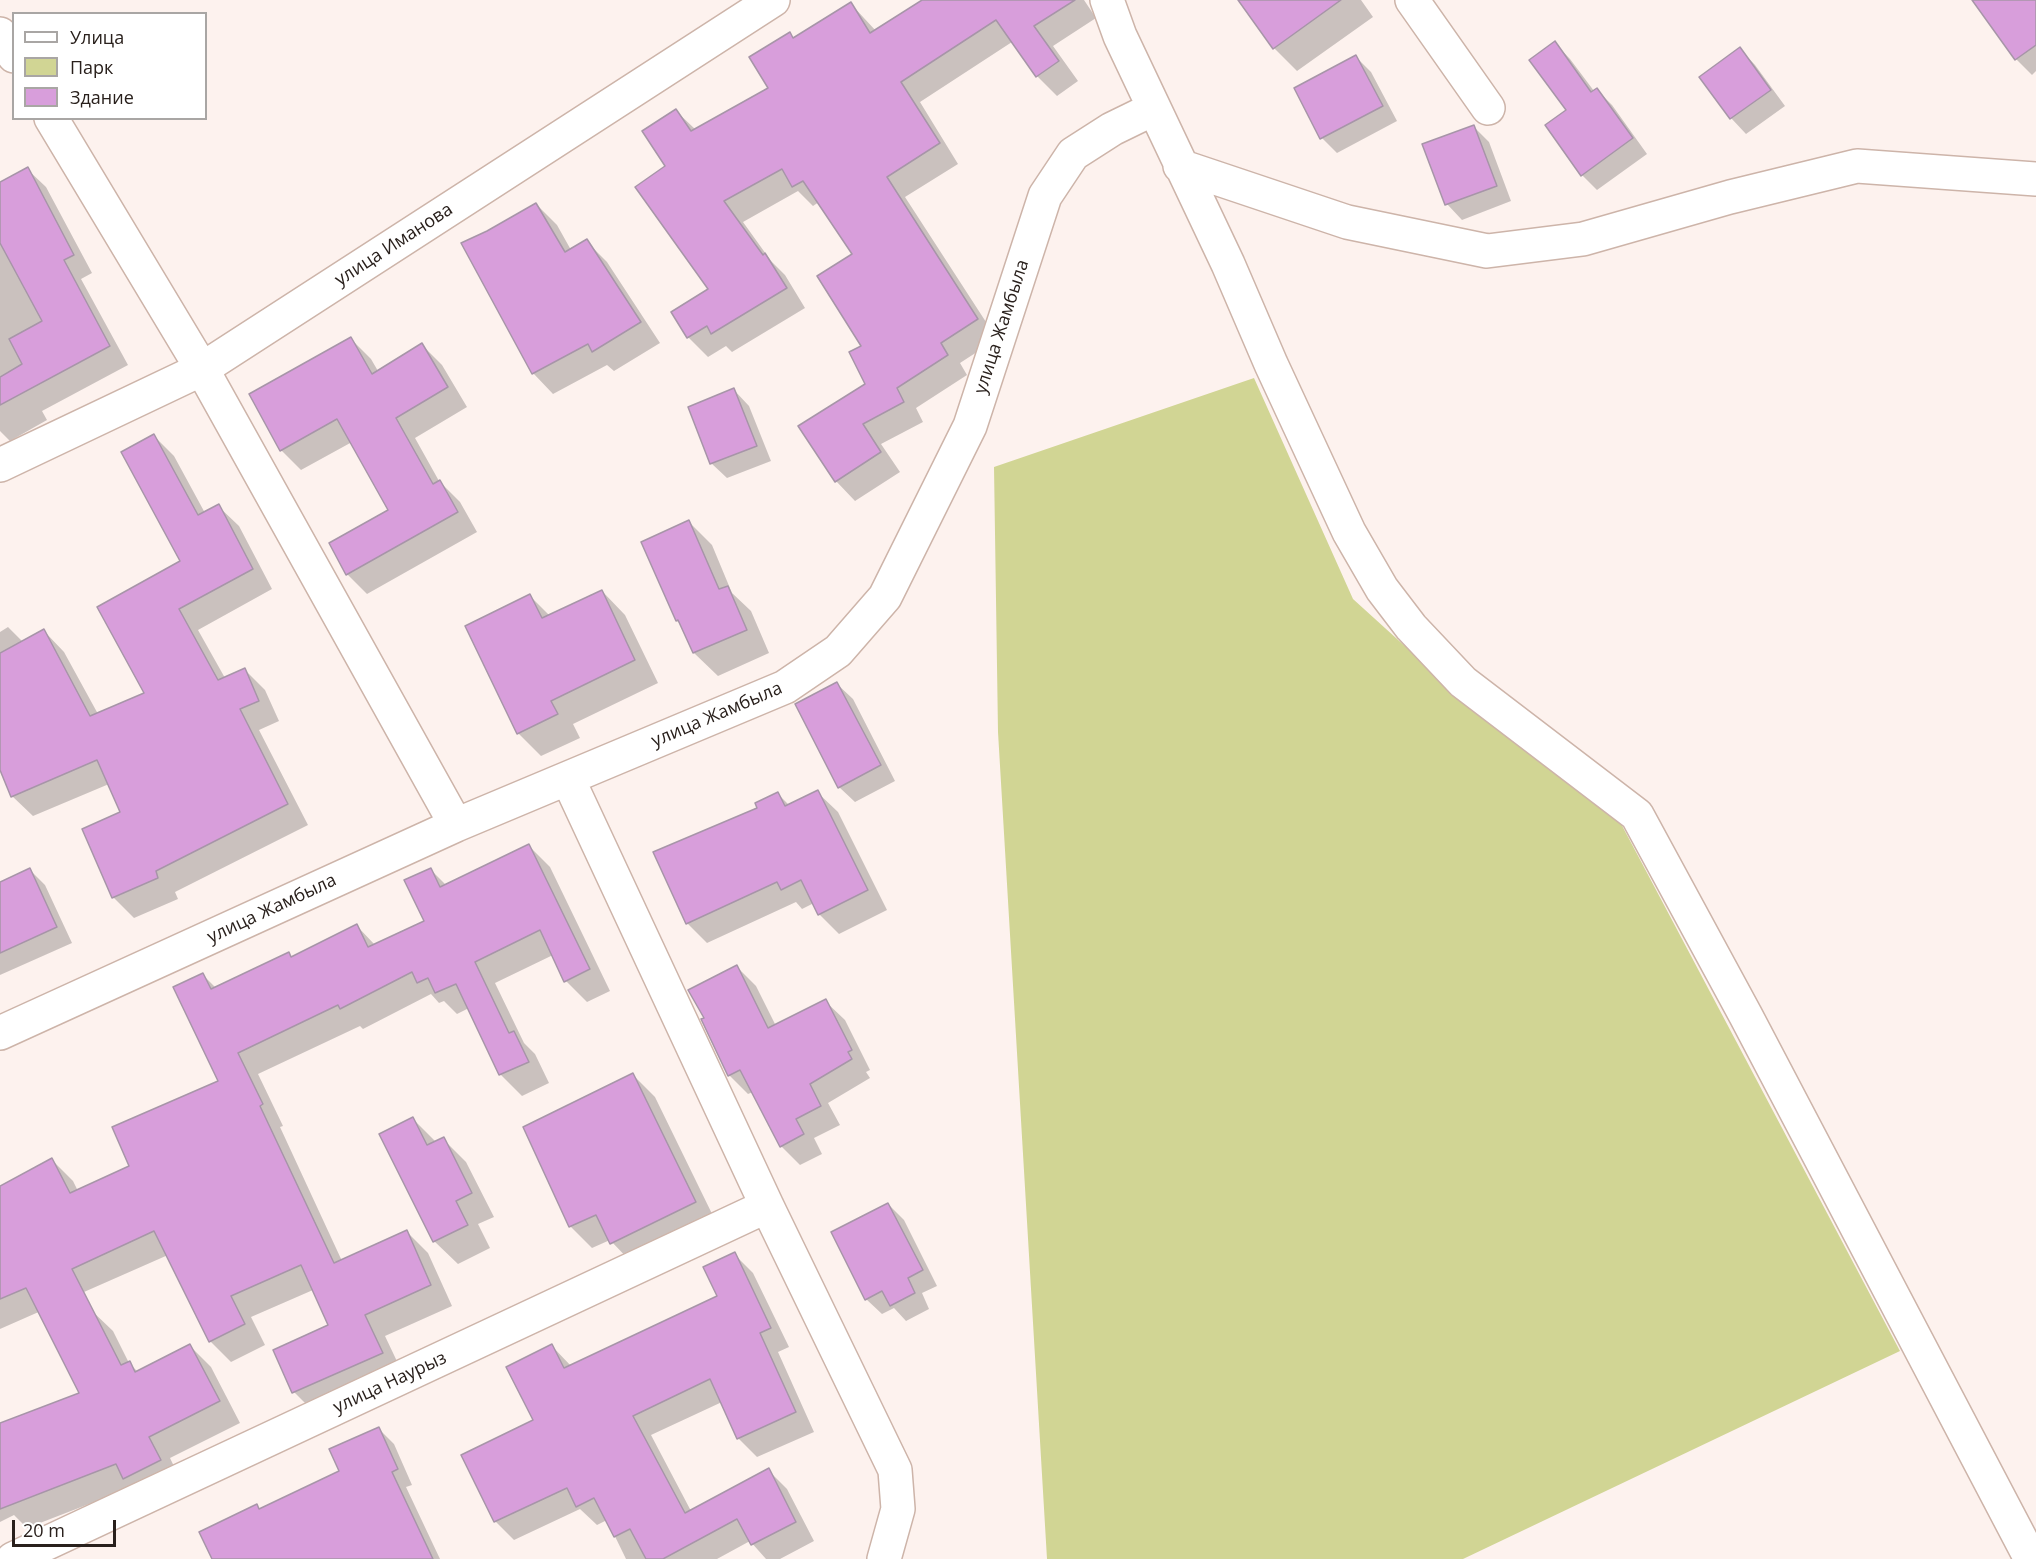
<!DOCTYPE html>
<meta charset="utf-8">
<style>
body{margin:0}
#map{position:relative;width:2036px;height:1559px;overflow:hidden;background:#fdf2ee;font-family:"Open Sans",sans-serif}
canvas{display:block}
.legend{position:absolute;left:12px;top:12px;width:195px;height:108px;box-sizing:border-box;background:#fff;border:2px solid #a9a6a4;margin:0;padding:8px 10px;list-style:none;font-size:18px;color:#29201c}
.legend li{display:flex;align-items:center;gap:12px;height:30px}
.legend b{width:30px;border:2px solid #a9a6a4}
.scale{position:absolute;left:12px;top:1520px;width:104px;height:27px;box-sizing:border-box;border:3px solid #29201c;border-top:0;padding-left:8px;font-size:18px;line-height:21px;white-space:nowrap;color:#29201c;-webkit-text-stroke:4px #fff;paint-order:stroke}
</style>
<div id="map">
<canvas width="2036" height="1559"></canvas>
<ul class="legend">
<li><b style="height:8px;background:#fff"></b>Улица</li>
<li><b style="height:16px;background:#d1d594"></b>Парк</li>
<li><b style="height:16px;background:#d89edb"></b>Здание</li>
</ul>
<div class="scale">20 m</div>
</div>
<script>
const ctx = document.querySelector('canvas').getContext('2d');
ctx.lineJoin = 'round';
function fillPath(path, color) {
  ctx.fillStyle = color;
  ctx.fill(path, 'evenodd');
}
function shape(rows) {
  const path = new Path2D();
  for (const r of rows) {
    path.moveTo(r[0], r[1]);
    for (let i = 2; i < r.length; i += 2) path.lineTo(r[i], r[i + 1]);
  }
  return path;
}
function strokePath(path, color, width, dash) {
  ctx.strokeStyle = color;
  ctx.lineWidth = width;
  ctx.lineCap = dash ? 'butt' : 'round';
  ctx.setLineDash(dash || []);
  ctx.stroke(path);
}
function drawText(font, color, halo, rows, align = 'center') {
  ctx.font = font + ' "Open Sans",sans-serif';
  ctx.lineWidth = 6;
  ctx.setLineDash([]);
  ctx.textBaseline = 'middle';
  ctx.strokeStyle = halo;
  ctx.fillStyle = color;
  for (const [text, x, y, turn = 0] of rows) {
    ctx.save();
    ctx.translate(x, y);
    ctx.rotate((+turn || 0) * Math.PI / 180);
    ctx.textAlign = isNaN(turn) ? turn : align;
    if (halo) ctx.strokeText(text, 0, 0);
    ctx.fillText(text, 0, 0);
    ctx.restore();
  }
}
fillPath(shape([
 [1254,378,1353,599,1407,648,1618,818,1900,1351,1463,1559,1047,1559,998,732,994,467]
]), '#d1d594');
fillPath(shape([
 [925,0,1084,0,1096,18,1053,46,1078,81,1057,96,1037,76,1012,42,920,102,958,164,905,197,997,339,960,363,967,375,916,408,923,422,881,444,900,472,855,501,836,481,867,384,854,254,819,202,813,206,798,191,743,222,771,261,785,275,805,308,732,352,726,346,708,357,688,337,710,290,667,166,676,111,696,130,770,89,790,34,795,39,851,4,876,31],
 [1239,0,1361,0,1373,17,1297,71,1274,48],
 [1972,0,2036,0,2036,71,2032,75,2016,59],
 [1555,43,1570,59,1594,91,1597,90,1612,105,1647,154,1597,190,1582,175],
 [1740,49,1755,65,1785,106,1746,134,1731,118],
 [1356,57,1371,72,1397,121,1337,153,1322,138],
 [1474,127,1489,142,1511,201,1462,220,1447,204],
 [27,169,46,187,92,273,81,279,128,365,42,411,47,420,10,441,0,431,0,183],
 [536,204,557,225,571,250,586,241,607,262,660,343,614,371,607,365,553,394,533,373,488,233],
 [351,339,371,359,378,371,422,345,442,365,467,407,415,438,439,481,460,502,477,532,367,594,347,574,390,511,352,442,301,470,281,450],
 [734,390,749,406,771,461,727,478,711,463],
 [154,436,174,456,205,513,218,506,239,526,272,589,198,630,225,678,245,670,265,690,279,721,259,730,308,825,175,892,178,899,134,918,113,897,122,813,109,784,33,816,12,796,0,767,0,632,8,627,23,642,44,631,64,652,98,714,146,693,182,562],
 [689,522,712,545,732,593,751,611,769,653,718,676,694,653,683,626,677,621],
 [602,591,625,615,658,683,573,724,580,738,541,756,518,733,530,596,550,616],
 [837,684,853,699,895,781,855,802,839,787],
 [817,792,838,812,887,910,839,934,819,914,814,903,802,909,796,902,707,943,687,923,778,794,790,806],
 [529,846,550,867,610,991,587,1002,566,981,553,955,495,983,524,1043,535,1054,549,1083,522,1096,501,1075,469,1008,457,1014,444,1001,439,1003,431,994,363,1029,360,1026,258,1074,283,1126,280,1127,342,1261,407,1232,428,1253,452,1306,385,1336,403,1374,315,1413,294,1392,330,1326,313,1290,251,1317,265,1345,231,1362,210,1341,168,1255,0,1329,0,1187,52,1160,73,1181,78,1191,131,1167,220,1082,203,975,216,988,289,954,293,958,357,926,375,945,426,922,431,870,447,886],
 [30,870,45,885,72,943,0,975,0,883],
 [737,967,756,986,776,1026,825,1001,845,1020,870,1070,866,1072,870,1078,828,1103,840,1125,814,1138,822,1154,800,1165,781,1146,753,1092,748,1094,729,1075],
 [633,1075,655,1097,717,1224,633,1264,610,1240,592,1248,570,1226],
 [413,1119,436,1142,443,1139,466,1162,494,1217,478,1224,490,1248,458,1264,434,1241],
 [888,1204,904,1220,937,1286,922,1293,929,1309,906,1321,894,1308,882,1314,866,1299],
 [734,1254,753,1273,789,1347,778,1352,814,1432,757,1457,738,1438,722,1402,651,1435,691,1511,768,1470,787,1489,814,1541,780,1559,766,1559,750,1541,717,1559,626,1559,607,1520,597,1525,580,1509,514,1540,495,1521,535,1421,551,1345,571,1366,719,1296],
 [91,1310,113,1331,129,1363,138,1372,190,1346,211,1367,240,1423,170,1458,181,1481,133,1487,27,1528,14,1515,0,1522,0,1425,81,1394],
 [379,1429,394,1444,412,1485,406,1487,440,1559,213,1559,256,1506,260,1510,341,1472]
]), '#0003');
const building = shape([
 [922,0,1075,0,1034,26,1059,61,1036,77,996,20,901,82,940,143,887,177,978,319,941,343,948,355,897,388,904,402,863,424,881,452,835,482,798,426,865,384,849,352,861,346,817,276,852,254,803,181,792,187,782,169,724,201,763,255,765,253,787,288,711,334,707,326,687,338,671,312,708,289,635,187,665,166,642,131,676,109,691,131,768,88,749,57,790,32,793,38,851,2,870,33,922,0],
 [1238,0,1341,0,1273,49,1238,0],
 [1972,0,2036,0,2036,45,2015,60,1972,0],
 [1555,41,1591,92,1597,88,1633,138,1581,176,1545,125,1566,110,1529,60,1555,41],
 [1740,47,1771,90,1730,119,1699,77,1740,47],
 [1356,55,1383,106,1320,139,1294,88,1356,55],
 [1474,125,1497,186,1445,205,1422,144,1474,125],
 [28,167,74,255,64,260,110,346,0,405,0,377,22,364,9,339,42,321,0,243,0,182,28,167],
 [536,203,565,252,587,239,641,322,592,352,588,344,532,374,461,243,487,231,536,203],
 [351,337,372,374,422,343,448,387,396,418,433,484,440,480,458,512,346,575,329,543,388,510,337,419,280,451,249,394,351,337],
 [734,388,757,446,710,464,688,407,734,388],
 [154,434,198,515,219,504,253,569,179,609,218,680,245,668,259,701,240,709,288,804,156,871,158,878,112,898,82,829,120,812,97,760,11,797,0,770,0,653,44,629,90,716,144,693,97,607,180,561,121,452,154,434],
 [689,520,719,589,728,586,747,630,693,653,678,620,676,621,641,542,689,520],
 [602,590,635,660,551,701,558,714,517,734,465,626,530,594,542,618,602,590],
 [837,682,881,765,838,788,795,704,837,682],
 [818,790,868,890,818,915,801,880,781,890,777,882,686,924,653,852,757,808,755,803,778,792,785,806,818,790],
 [529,844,590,969,564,982,540,930,475,962,509,1033,514,1031,529,1062,499,1075,456,984,435,993,428,978,417,983,412,972,340,1009,338,1005,238,1053,263,1104,260,1106,334,1263,407,1230,431,1285,365,1315,383,1353,292,1393,273,1350,328,1325,301,1265,231,1296,245,1324,209,1342,154,1231,72,1269,121,1365,130,1361,135,1372,190,1344,220,1401,149,1437,161,1460,123,1479,116,1464,0,1509,0,1423,79,1393,26,1288,0,1299,0,1186,52,1158,70,1193,129,1166,112,1127,218,1081,173,987,203,973,211,989,289,952,291,957,357,924,368,947,424,921,404,880,431,868,440,887,529,844],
 [30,868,57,927,0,953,0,882,30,868],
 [737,965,768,1028,826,999,852,1050,848,1052,852,1059,810,1084,821,1106,796,1119,804,1134,780,1147,740,1070,728,1076,701,1019,704,1018,688,990,737,965],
 [633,1073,696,1202,610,1244,596,1215,569,1227,523,1127,633,1073],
 [413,1117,427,1145,444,1137,472,1193,456,1201,468,1225,433,1242,379,1134,413,1117],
 [888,1203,923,1270,908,1278,915,1293,890,1306,882,1291,865,1300,831,1232,888,1203],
 [735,1252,771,1328,760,1333,796,1412,737,1439,710,1379,633,1416,685,1513,769,1468,796,1522,751,1545,737,1519,663,1559,646,1559,630,1529,614,1537,594,1498,576,1507,567,1488,494,1522,461,1455,533,1420,506,1367,552,1344,564,1368,717,1296,703,1267,735,1252],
 [379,1427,398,1469,392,1472,433,1559,212,1559,199,1532,257,1504,259,1509,339,1471,329,1449,379,1427]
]);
fillPath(building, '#d89edb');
strokePath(building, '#a795a8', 1.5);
const minor = shape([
 [1107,0,1120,36,1228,264,1271,364,1349,532,1382,589,1411,627,1463,682,1637,815,1746,1016,2031,1559],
 [1412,0,1488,108],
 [0,34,14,56],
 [51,118,202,369,456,825],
 [1180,166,1347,222,1487,251,1583,239,1730,197,1857,166,2036,179],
 [0,465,202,369,773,0],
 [568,779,767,1206,895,1470,898,1509,884,1559],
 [0,1033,456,825,785,687,838,651,885,597,970,426,1045,196,1073,154,1112,129,1153,109],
 [13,1559,767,1206]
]);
strokePath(minor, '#cdb4a9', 36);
strokePath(minor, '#fff', 33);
drawText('18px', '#29201c', '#fff', [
 ["улица Иманова",394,245,-33],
 ["улица Жамбыла",1002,327,-72],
 ["улица Жамбыла",717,715,-23],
 ["улица Жамбыла",272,909,-25],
 ["улица Наурыз",390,1383,-25]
]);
</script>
